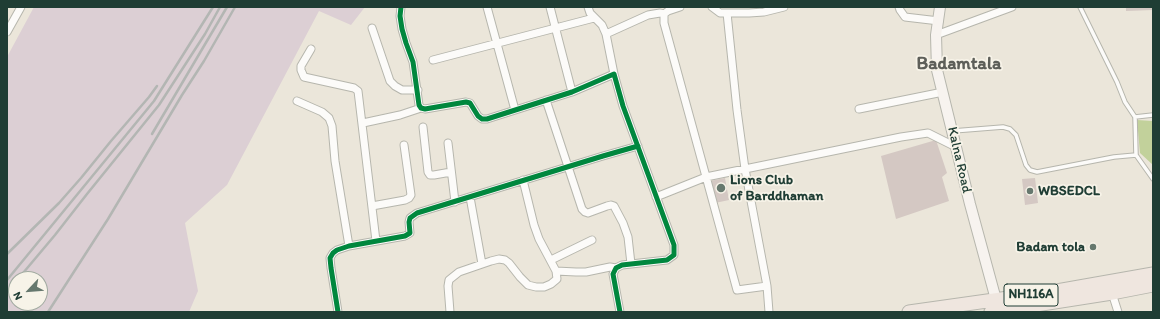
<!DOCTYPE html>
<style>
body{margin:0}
#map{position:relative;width:1160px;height:319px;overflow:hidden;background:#ebe6da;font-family:Itim,sans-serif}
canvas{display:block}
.frame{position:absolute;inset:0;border:8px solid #1f3d34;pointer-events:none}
.north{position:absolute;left:8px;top:271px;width:40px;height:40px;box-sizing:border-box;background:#f7f3e8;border:1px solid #a1aaa0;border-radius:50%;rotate:244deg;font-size:11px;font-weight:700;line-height:16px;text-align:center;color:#1f3d34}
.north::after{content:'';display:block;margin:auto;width:14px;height:18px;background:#66786e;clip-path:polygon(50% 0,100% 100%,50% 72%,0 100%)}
</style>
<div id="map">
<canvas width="1160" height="319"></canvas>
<div class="frame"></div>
<div class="north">N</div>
</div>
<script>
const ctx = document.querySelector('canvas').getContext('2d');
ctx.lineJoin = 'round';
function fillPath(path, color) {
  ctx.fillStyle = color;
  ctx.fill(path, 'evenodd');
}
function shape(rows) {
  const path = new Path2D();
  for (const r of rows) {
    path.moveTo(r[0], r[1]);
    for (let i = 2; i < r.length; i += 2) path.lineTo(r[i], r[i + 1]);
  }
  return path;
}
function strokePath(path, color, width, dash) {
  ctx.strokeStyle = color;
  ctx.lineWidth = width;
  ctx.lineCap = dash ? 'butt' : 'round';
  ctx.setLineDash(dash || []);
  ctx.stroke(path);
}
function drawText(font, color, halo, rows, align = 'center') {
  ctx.font = font + ' Itim,sans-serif';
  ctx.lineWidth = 3.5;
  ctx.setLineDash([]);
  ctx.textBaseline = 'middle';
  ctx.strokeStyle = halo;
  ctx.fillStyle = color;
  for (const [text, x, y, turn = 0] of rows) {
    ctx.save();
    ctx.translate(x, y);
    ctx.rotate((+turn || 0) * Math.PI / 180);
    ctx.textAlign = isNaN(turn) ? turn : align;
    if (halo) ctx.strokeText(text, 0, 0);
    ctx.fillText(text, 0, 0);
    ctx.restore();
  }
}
fillPath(shape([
 [34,7,365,7,351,25,319,11,227,185,185,223,198,291,189,312,7,312,7,57],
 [16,279,40,279,40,303,16,303]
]), '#dccfd4');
fillPath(shape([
 [1137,120,1153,121,1153,165,1140,153]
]), '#c2d19b');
fillPath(shape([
 [1126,7,1153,7,1153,10,1126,11],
 [936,140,947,173,942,177,949,201,896,219,881,156],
 [725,178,729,200,715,203,710,181],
 [1035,178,1038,203,1025,205,1022,179]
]), '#d4c8c3');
const lane = shape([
 [1080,7,1117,82,1125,102,1135,117,1136,155,1153,179],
 [1135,117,1153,115],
 [953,131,1003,127,1010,129,1016,135,1026,165,1030,170,1037,172,1114,157,1136,155]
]);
const street = shape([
 [401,7,400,16,402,29,406,43,413,62,419,105,421,108,425,109,466,102,470,103,478,116,482,119,487,119,572,92,614,74,623,106,674,245,674,255,667,260,622,265,616,268,613,274,620,312],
 [487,7,515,110],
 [550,7,572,92],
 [588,7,590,13,602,25,606,34,614,74],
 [680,7,668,11,664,14,664,23,737,290,767,286,769,312],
 [712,7,720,13,749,13,764,12,784,7],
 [899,7,900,10,905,17,939,21],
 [727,13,737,110,745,169,767,286],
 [372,28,390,81,395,86,402,90,418,90],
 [7,32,21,7],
 [606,34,648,15,660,13,664,14],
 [936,35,1012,7],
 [311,49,301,66,301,70,304,77,354,88,358,91,376,241],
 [433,60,594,18],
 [546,100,582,209,585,212,588,213,607,206,611,205,614,206,623,223,628,237,631,264],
 [297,101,322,112,329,118,332,126,335,161,349,246],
 [859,109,943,92],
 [363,123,400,115,421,108],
 [423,127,428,172,430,175,434,175,451,172],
 [448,143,455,202],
 [470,197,482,264],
 [656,197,706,177,901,137,928,133,956,147],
 [372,206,405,200,409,198,411,195,404,145],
 [551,260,592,240],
 [556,271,576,272,586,272,610,267,616,268],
 [1112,293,1118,312],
 [338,312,331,268,330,258,333,253,337,250,349,246,405,236,410,233,409,222,410,218,417,213,603,156,638,146],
 [450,312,448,286,449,280,459,272,491,261,499,259,505,260,509,263,520,277,528,285,536,287,544,287,551,284,557,279,556,271,539,239,534,225,523,180]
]);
const secondary = shape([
 [940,7,936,35,937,70,970,204,998,307]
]);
const highway = shape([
 [909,312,1051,292,1153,274],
 [991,312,1112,293,1153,285]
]);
strokePath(lane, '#b6b6ad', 5.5);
strokePath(street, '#b6b6ad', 9);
strokePath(secondary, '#b6b6ad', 12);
strokePath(highway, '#b6b6ad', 15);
strokePath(lane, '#fcfbf9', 3.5);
strokePath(street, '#fcfbf9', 7);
strokePath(secondary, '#f7f3ef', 10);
strokePath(highway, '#efe6df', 13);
strokePath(shape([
 [152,134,227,7],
 [7,254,59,203,81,178,111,141,149,97,157,86],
 [18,279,55,235,87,194,159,105,205,34,220,7],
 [7,280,154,101,213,7],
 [7,292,16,282],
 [48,312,108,219,182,95,204,61,235,7]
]), '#b3b6b3', 2.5);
strokePath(shape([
 [401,7,400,16,402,29,406,43,413,62,419,105,421,108,425,109,466,102,470,103,478,116,482,119,487,119,572,92,614,74,623,106,674,245,674,255,667,260,622,265,616,268,613,274,620,312],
 [338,312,331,268,330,258,333,253,337,250,349,246,405,236,410,233,409,222,410,218,417,213,603,156,638,146]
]), '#00873e', 5);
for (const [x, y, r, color] of [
 [721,188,5,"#66786e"],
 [1030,191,4,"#66786e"],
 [1093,247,4,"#66786e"]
]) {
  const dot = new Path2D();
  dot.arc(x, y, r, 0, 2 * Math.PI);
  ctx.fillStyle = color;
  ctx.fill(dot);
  strokePath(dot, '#f7f3e8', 1.5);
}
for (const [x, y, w] of [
 [1031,295,54]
]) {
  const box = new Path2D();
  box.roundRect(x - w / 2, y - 11, w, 22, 3);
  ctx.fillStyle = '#f7f3e8';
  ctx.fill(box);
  strokePath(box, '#1f3d34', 1);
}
drawText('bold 13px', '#1f3d34', null, [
 ["NH116A",1031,295]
]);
drawText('14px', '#1f3d34', '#f7f3e8', [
 ["Kalna Road",959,160,77]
]);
drawText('bold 14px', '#1f3d34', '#f7f3e8', [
 ["Lions Club",730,180],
 ["of Barddhaman",730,196],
 ["WBSEDCL",1038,191],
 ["Badam tola",1085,247,"right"]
], 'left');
drawText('bold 18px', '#5e5f59', '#f7f3e8', [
 ["Badamtala",959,64]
]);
</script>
